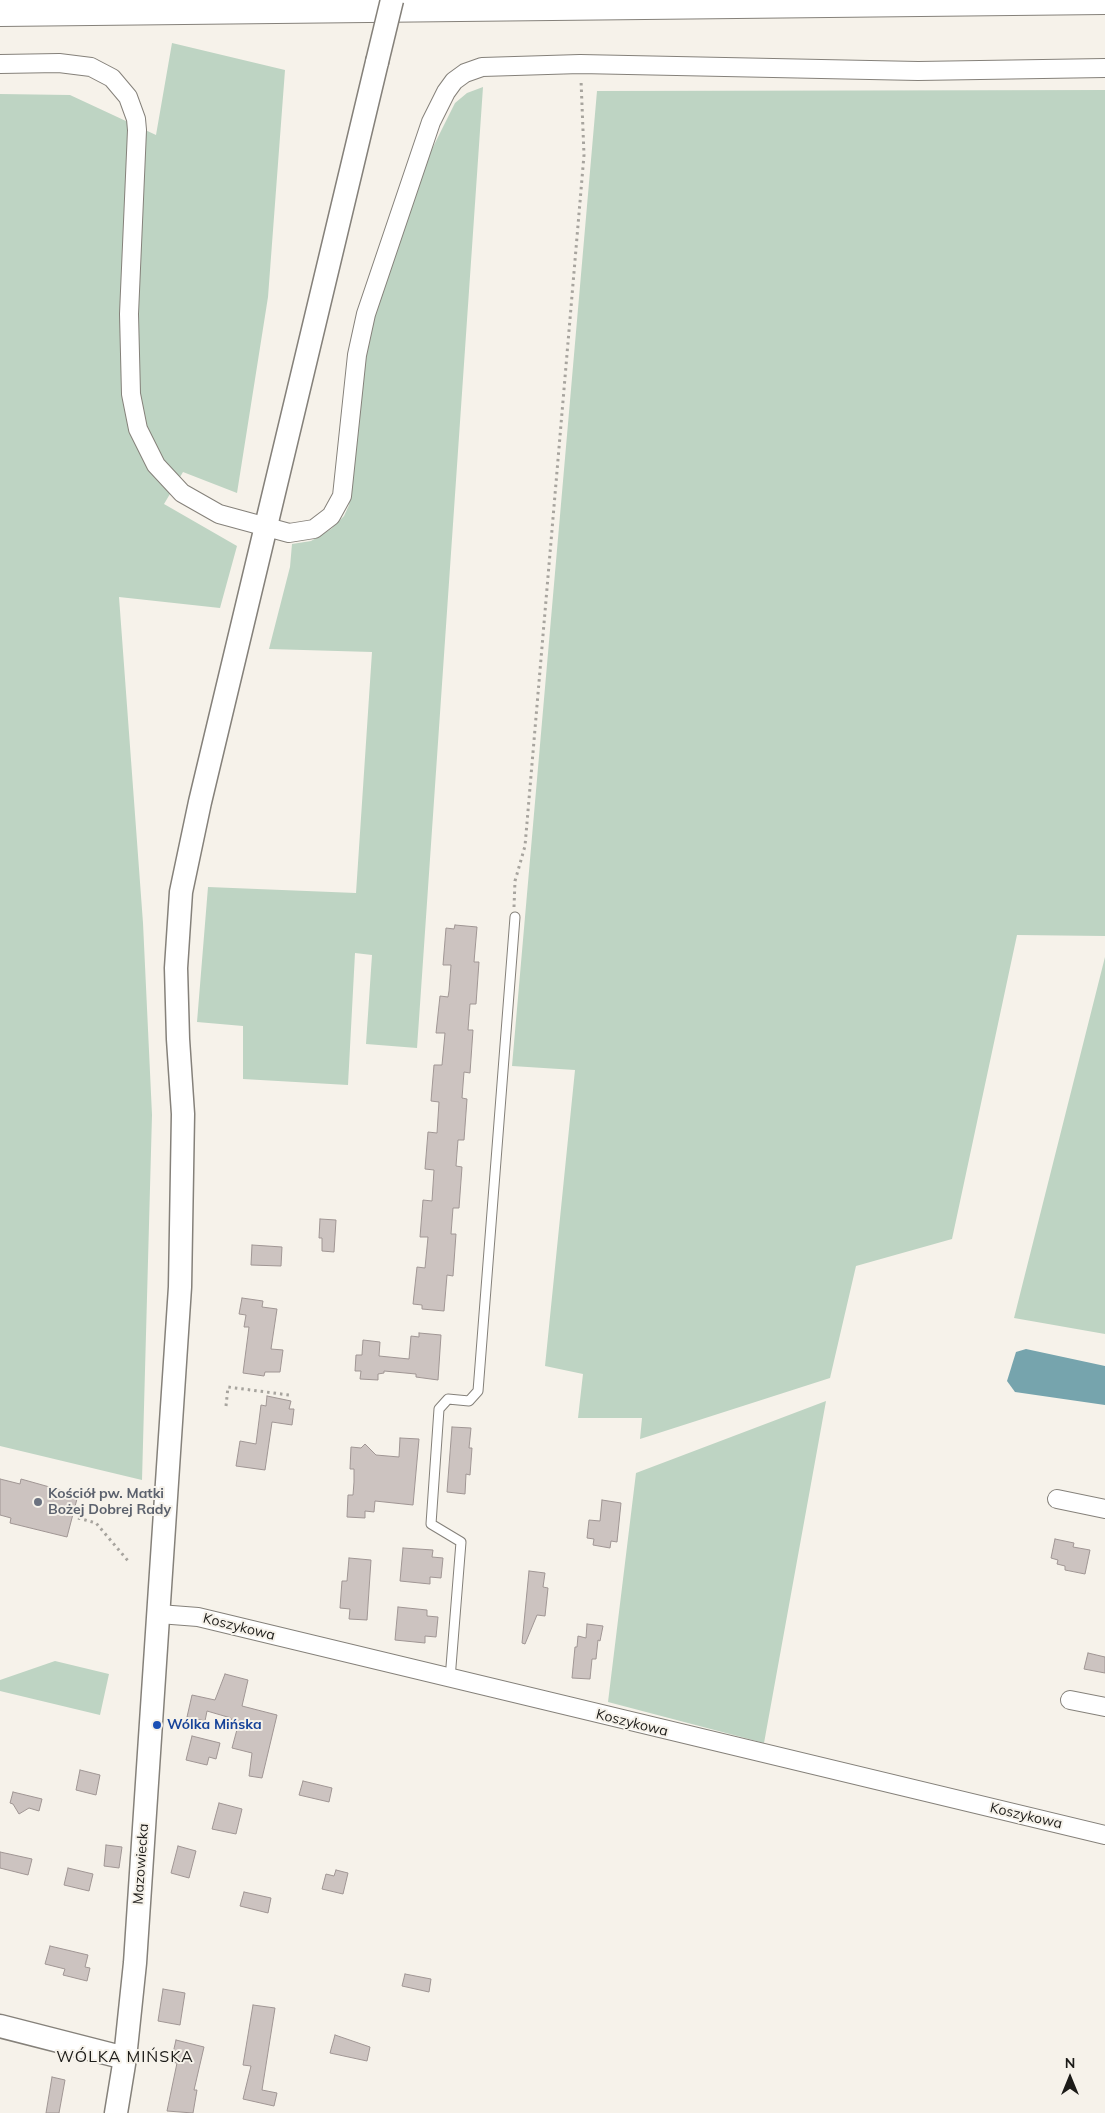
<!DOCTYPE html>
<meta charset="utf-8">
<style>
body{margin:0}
#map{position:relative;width:1105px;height:2113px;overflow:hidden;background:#f6f2ea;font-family:Mulish,sans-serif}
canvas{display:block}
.north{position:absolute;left:1045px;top:2053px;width:50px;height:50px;-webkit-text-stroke:4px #f6f2ea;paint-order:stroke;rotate:0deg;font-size:14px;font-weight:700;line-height:20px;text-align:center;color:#1c1b18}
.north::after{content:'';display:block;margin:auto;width:18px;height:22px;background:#1c1b18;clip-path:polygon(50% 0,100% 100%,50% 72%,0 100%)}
</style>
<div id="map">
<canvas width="1105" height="2113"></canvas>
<div class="north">N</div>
</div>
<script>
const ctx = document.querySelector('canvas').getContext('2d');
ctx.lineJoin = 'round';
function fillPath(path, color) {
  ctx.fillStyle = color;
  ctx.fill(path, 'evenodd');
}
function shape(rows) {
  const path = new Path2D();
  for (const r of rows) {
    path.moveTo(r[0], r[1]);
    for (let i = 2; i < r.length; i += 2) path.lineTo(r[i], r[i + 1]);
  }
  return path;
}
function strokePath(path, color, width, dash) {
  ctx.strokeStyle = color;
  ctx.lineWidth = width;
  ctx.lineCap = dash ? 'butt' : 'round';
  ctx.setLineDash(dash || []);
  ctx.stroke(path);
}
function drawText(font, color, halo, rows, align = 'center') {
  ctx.font = font + ' Mulish,sans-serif';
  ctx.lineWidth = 4;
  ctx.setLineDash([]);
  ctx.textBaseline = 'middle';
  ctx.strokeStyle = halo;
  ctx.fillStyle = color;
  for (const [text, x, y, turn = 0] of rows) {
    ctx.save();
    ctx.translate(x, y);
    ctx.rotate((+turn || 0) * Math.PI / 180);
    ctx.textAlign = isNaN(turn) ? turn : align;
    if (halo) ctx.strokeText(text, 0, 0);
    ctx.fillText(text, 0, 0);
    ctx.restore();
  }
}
fillPath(shape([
 [172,43,285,70,268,297,237,493,183,472,164,504,237,546,220,608,119,597,143,923,152,1115,142,1480,0,1446,0,94,70,95,156,135],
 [483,87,417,1048,366,1044,372,955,355,953,348,1085,243,1079,243,1026,197,1022,208,887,356,893,372,652,269,649,290,567,292,544,311,541,331,529,344,516,349,505,368,328,415,183,455,103,467,93],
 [1105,90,1105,936,1017,935,952,1239,856,1266,830,1378,640,1439,642,1418,578,1418,583,1374,545,1366,575,1070,512,1066,597,91],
 [1105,957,1105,1334,1014,1318],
 [826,1401,764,1743,608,1702,636,1473],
 [55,1661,109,1674,100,1715,0,1691,0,1680]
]), '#bed4c3');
fillPath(shape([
 [1026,1349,1105,1366,1105,1405,1015,1392,1007,1381,1016,1352]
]), '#76a4ad');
const building = shape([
 [455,925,477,927,474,962,479,962,476,1004,470,1004,468,1030,473,1030,470,1073,464,1072,462,1098,467,1099,464,1140,458,1140,456,1166,462,1167,459,1208,453,1208,451,1234,456,1234,453,1276,447,1275,444,1311,422,1309,422,1305,413,1304,417,1267,425,1268,428,1237,420,1237,423,1200,432,1201,434,1170,425,1169,428,1132,437,1133,439,1102,431,1101,434,1065,442,1065,445,1033,436,1033,440,996,448,997,449,991,451,965,443,965,446,928,454,929,455,925],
 [320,1219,336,1220,334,1252,322,1251,322,1238,319,1238,320,1219],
 [252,1245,282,1247,281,1266,251,1265,252,1245],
 [242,1298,263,1301,262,1307,277,1309,271,1349,283,1350,280,1372,265,1372,264,1376,243,1373,249,1327,244,1327,246,1315,239,1314,242,1298],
 [419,1333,441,1335,438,1380,416,1377,416,1374,384,1371,384,1373,378,1374,378,1380,360,1379,361,1371,355,1371,356,1355,362,1355,363,1340,380,1342,379,1356,409,1359,411,1336,419,1337,419,1333],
 [267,1396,291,1401,289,1409,294,1409,292,1425,272,1422,265,1470,236,1466,240,1441,256,1444,261,1405,266,1406,267,1396],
 [452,1427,471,1428,469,1448,472,1448,470,1475,466,1474,465,1494,447,1492,452,1427],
 [400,1438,419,1439,413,1505,375,1501,374,1512,365,1511,365,1518,347,1517,348,1495,353,1495,354,1482,354,1469,350,1469,351,1447,361,1448,365,1444,376,1455,399,1457,400,1438],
 [0,1479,20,1484,21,1479,78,1495,67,1537,10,1523,11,1518,0,1515,0,1479],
 [602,1500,621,1503,617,1542,611,1541,610,1548,593,1545,594,1539,587,1538,589,1520,600,1521,602,1500],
 [1055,1539,1074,1543,1073,1547,1090,1550,1085,1574,1065,1570,1065,1566,1057,1564,1058,1560,1051,1558,1055,1539],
 [403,1548,433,1550,432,1557,443,1558,441,1578,430,1577,430,1584,400,1581,403,1548],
 [349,1558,371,1560,367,1620,349,1619,350,1609,340,1608,342,1581,347,1581,349,1558],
 [529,1571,545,1573,543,1587,548,1588,545,1616,537,1615,525,1644,522,1643,529,1571],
 [398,1607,427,1610,427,1616,438,1617,436,1637,425,1636,425,1643,395,1640,398,1607],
 [587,1624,603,1626,600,1641,598,1640,596,1659,592,1659,590,1679,572,1678,575,1647,577,1647,578,1636,586,1638,587,1624],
 [1088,1653,1105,1657,1105,1673,1084,1669,1088,1653],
 [225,1674,248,1680,242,1706,277,1715,262,1778,249,1776,252,1753,232,1748,239,1722,231,1720,231,1718,207,1711,205,1721,187,1717,192,1695,215,1700,225,1674],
 [192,1736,220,1743,216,1759,209,1757,207,1765,186,1760,192,1736],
 [80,1770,100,1775,96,1795,76,1790,80,1770],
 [303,1781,332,1788,329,1802,299,1795,303,1781],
 [13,1792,42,1799,39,1811,29,1808,19,1814,13,1804,10,1803,13,1792],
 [219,1803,242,1809,236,1834,212,1829,219,1803],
 [106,1845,122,1847,119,1868,104,1866,106,1845],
 [178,1846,196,1851,189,1878,171,1873,178,1846],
 [0,1852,32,1859,28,1875,0,1868,0,1852],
 [68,1868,93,1874,89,1891,64,1885,68,1868],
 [336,1870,348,1873,343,1894,322,1889,326,1874,334,1876,336,1870],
 [244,1892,271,1898,268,1913,240,1906,244,1892],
 [50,1946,88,1955,85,1967,90,1968,87,1981,63,1975,65,1969,45,1964,50,1946],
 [405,1974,431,1979,429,1992,402,1986,405,1974],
 [163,1989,185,1993,180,2025,158,2021,163,1989],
 [253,2005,275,2008,262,2090,277,2093,274,2106,243,2099,251,2066,243,2065,253,2005],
 [335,2035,370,2047,367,2061,330,2053,335,2035],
 [176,2040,204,2047,194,2090,197,2090,193,2113,167,2111,177,2063,171,2062,176,2040],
 [52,2077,65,2080,59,2113,46,2113,52,2077]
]);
fillPath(building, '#ccc3c0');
strokePath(building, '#a09694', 1);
const service = shape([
 [450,1679,461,1542,431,1524,439,1409,448,1399,469,1401,478,1391,515,917]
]);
const minor = shape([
 [0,64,59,63,91,67,112,78,128,97,136,119,137,130,129,314,131,394,138,429,156,465,182,493,219,514,289,533,314,529,331,516,342,496,357,355,366,314,431,122,446,92,454,81,465,73,482,67,580,64,918,71,1105,68],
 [1057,1499,1105,1509],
 [159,1614,198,1617,1105,1835],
 [1070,1700,1105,1707]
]);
const tertiary = shape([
 [0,2026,125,2058],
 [116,2113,125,2058,135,1963,180,1287,183,1114,178,1039,176,968,181,892,200,802,377,62]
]);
const motorway = shape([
 [0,12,1105,0]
]);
strokePath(service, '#85817a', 11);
strokePath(minor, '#85817a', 20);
strokePath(tertiary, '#85817a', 25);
strokePath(motorway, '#85817a', 30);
strokePath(shape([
 [514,907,515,881,525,846,584,155,581,80],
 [226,1406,228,1387,289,1395],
 [78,1518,96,1523,129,1562]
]), '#a7a49e', 3, [2.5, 4]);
strokePath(service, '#fff', 9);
strokePath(minor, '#fff', 18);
strokePath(tertiary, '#fff', 22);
strokePath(motorway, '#fff', 28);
const tertiaryBridge = shape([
 [377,62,392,0]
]);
strokePath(tertiaryBridge, '#85817a', 25, []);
strokePath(tertiaryBridge, '#fff', 22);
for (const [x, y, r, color] of [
 [38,1502,5,"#6b7280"],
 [157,1725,5,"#1a4fb4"]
]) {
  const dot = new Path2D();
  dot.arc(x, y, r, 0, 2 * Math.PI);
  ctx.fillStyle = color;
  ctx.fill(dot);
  strokePath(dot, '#f6f2ea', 2);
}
drawText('bold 14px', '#5b616d', '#f6f2ea', [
 ["Kościół pw. Matki",48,1494],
 ["Bożej Dobrej Rady",48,1510]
], 'left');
drawText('14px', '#1c1b18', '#f6f2ea', [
 ["Koszykowa",239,1627,14],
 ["Koszykowa",632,1723,14],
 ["Koszykowa",1026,1816,13],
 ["Mazowiecka",141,1864,-86]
]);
drawText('bold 14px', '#164399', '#f6f2ea', [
 ["Wólka Mińska",167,1725]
], 'left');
ctx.letterSpacing = '1px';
drawText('16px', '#1c1b18', '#f6f2ea', [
 ["WÓLKA MIŃSKA",125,2057]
]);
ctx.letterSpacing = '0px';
</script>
